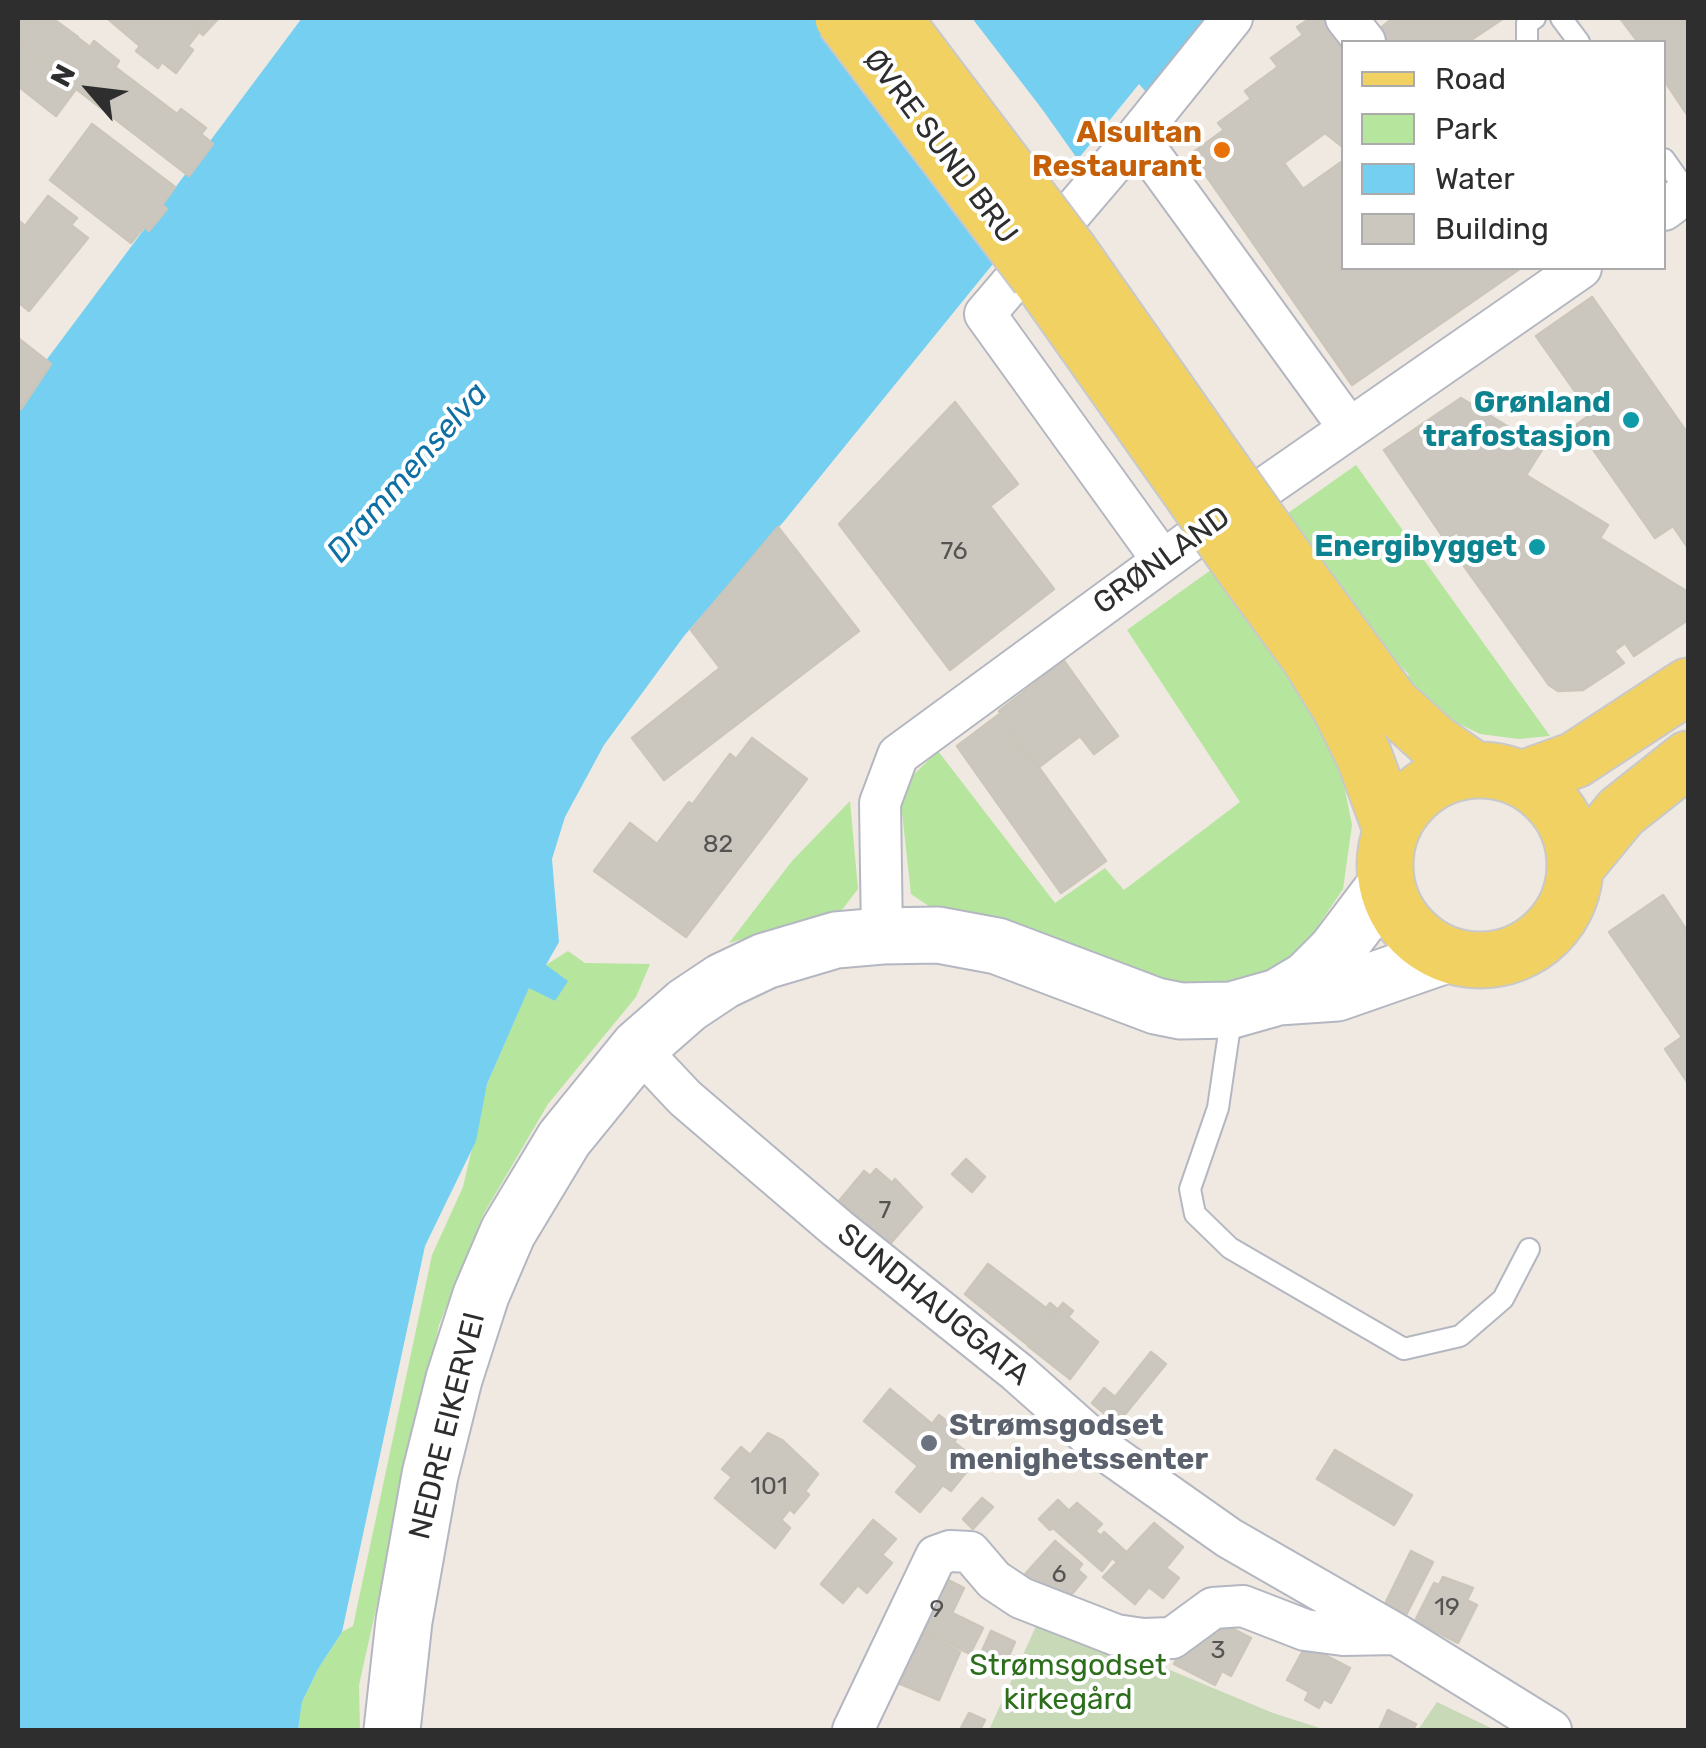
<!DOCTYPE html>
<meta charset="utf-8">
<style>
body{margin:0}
#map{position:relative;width:1706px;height:1748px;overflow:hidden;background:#efe9e1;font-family:Rubik,sans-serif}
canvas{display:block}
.frame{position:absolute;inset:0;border:20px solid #2e2e2e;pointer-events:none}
.legend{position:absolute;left:1341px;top:40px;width:325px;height:230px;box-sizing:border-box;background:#fff;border:2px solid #ababab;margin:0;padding:12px 18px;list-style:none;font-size:30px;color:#2e2e2e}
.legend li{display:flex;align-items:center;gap:20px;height:50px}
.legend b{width:50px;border:2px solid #ababab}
.north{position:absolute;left:40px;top:40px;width:100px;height:100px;-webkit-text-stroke:8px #fff;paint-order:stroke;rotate:298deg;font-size:28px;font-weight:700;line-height:40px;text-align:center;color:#2e2e2e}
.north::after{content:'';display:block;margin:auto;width:35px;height:45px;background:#2e2e2e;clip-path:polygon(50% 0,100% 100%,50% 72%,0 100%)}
</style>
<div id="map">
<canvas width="1706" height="1748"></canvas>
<div class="frame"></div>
<ul class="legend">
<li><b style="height:12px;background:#f2d163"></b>Road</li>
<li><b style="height:28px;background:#b6e59e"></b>Park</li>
<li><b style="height:28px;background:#75cff0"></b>Water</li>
<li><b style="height:28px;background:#cbc7bf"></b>Building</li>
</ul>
<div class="north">N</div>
</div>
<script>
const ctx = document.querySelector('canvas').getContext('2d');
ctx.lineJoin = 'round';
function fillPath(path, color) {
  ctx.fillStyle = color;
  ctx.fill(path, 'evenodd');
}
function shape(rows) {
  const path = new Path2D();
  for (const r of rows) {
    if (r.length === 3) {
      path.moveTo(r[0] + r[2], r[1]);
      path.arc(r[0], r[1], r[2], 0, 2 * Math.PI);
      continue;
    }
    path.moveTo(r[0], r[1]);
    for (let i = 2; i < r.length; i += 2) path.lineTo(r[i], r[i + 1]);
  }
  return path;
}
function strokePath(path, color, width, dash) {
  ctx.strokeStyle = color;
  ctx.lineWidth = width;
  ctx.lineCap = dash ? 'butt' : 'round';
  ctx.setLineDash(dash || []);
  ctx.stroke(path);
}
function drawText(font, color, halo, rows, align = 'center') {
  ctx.font = font + ' Rubik,sans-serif';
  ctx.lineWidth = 8;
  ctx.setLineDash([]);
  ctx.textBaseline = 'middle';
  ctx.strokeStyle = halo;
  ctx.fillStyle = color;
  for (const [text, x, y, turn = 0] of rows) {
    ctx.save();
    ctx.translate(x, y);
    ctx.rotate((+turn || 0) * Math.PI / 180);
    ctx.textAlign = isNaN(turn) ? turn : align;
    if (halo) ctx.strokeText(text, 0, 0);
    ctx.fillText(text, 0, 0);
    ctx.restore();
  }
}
fillPath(shape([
 [1356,465,1550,736,1519,739,1480,734,1449,719,1399,683,1409,675,1342,601,1288,513],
 [1215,567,1264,634,1337,750,1352,825,1343,889,1305,945,1265,976,1203,992,933,909,911,894,901,803,912,776,938,751,1055,903,1105,868,1124,890,1240,802,1127,630],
 [850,801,858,889,841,911,729,943,792,861],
 [568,951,585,963,650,964,636,997,548,1104,483,1215,439,1325,359,1685,360,1730,298,1730,302,1702,318,1669,342,1632,353,1626,432,1255,463,1187,487,1084,529,987,555,1001,546,965]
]), '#b6e59e');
fillPath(shape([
 [1036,1626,1134,1655,1273,1713,1326,1730,989,1730],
 [1437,1702,1495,1730,1418,1730]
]), '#c8d9b8');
fillPath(shape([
 [302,18,1212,18,1147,93,1139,84,785,520,684,636,604,745,565,817,552,859,559,942,546,965,568,981,555,1001,529,988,487,1084,476,1141,425,1246,342,1632,318,1669,302,1702,298,1730,18,1730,18,398]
]), '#75cff0');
fillPath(shape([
 [820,18,972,18,1042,109,1081,164,1003,261]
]), '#efe9e1');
const building = shape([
 [18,18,52,18,78,37,54,70,18,42,18,18],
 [107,18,182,18,199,32,188,46,193,50,176,73,162,62,158,68,136,51,140,46,107,18],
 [184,18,219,18,203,35,184,18],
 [1311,18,1332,18,1344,42,1344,148,1325,133,1284,163,1303,189,1344,160,1344,268,1521,268,1352,385,1191,154,1224,130,1218,123,1251,99,1245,91,1278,67,1271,58,1303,35,1297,27,1311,18],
 [1393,18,1504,18,1468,42,1385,42,1377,31,1393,18],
 [1620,18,1688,18,1688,116,1664,80,1664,42,1638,42,1620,18],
 [78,38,90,47,94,41,119,61,115,67,177,114,181,109,206,128,201,134,213,144,189,176,53,71,78,38],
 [18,42,76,89,56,116,18,86,18,42],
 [92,124,175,187,162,205,167,209,149,231,144,227,131,243,50,180,92,124],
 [48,196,77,218,71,225,88,238,29,311,18,302,18,220,25,226,48,196],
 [1592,297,1688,434,1688,548,1673,526,1655,538,1576,425,1591,414,1536,336,1592,297],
 [18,338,51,364,21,409,18,407,18,338],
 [1461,398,1543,448,1526,475,1608,525,1600,538,1688,592,1688,620,1634,656,1625,643,1614,651,1624,663,1583,690,1558,691,1549,685,1454,552,1464,543,1457,532,1445,540,1384,450,1461,398],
 [955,402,1018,484,990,506,1054,589,950,670,839,524,955,402],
 [778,527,859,631,664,780,632,738,720,668,691,630,778,527],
 [1064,661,1118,736,1094,754,1080,736,1039,767,1009,733,1013,730,999,711,1064,661],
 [1001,713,1013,730,1009,733,1021,750,1025,748,1106,861,1061,893,957,746,1001,713],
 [752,738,807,779,686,937,594,871,630,823,657,844,689,802,692,805,730,754,736,759,752,738],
 [1663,895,1688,932,1688,1083,1665,1049,1682,1037,1609,932,1663,895],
 [966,1159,985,1177,972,1192,952,1174,966,1159],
 [876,1169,892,1183,895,1179,922,1207,890,1244,839,1201,864,1171,870,1176,876,1169],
 [988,1264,1046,1308,1050,1303,1057,1309,1029,1346,965,1294,988,1264],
 [1063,1303,1073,1311,1068,1317,1098,1342,1070,1379,1028,1346,1063,1303],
 [1151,1352,1166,1364,1117,1424,1092,1403,1104,1388,1115,1397,1151,1352],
 [890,1389,932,1424,939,1415,961,1433,954,1442,976,1460,951,1491,943,1485,920,1512,896,1492,918,1466,864,1421,890,1389],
 [768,1433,782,1440,818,1474,805,1491,809,1495,794,1513,790,1509,781,1520,790,1528,775,1548,715,1498,732,1477,722,1469,741,1447,750,1455,768,1433],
 [1335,1450,1412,1495,1394,1525,1317,1479,1335,1450],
 [982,1498,993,1507,973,1529,963,1519,982,1498],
 [1058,1500,1069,1511,1050,1530,1039,1519,1058,1500],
 [1077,1503,1102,1524,1095,1531,1101,1536,1104,1532,1125,1551,1116,1561,1112,1558,1102,1571,1052,1527,1077,1503],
 [873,1520,896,1539,882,1555,892,1563,867,1593,858,1585,843,1603,821,1584,873,1520],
 [1154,1523,1183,1547,1166,1568,1179,1578,1163,1598,1149,1587,1135,1604,1103,1577,1154,1523],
 [1055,1541,1082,1564,1078,1570,1086,1577,1062,1606,1018,1582,1055,1541],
 [1411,1551,1433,1562,1406,1615,1385,1604,1411,1551],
 [935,1573,964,1588,952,1613,983,1628,970,1654,909,1624,935,1573],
 [1443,1577,1473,1588,1467,1600,1477,1605,1458,1643,1415,1621,1434,1583,1439,1585,1443,1577],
 [1212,1618,1251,1638,1231,1676,1222,1671,1215,1685,1174,1664,1181,1650,1212,1618],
 [909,1626,960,1652,939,1700,886,1678,909,1626],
 [991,1631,1015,1642,1002,1671,978,1660,991,1631],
 [1306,1645,1350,1668,1331,1703,1324,1699,1319,1708,1305,1700,1309,1692,1287,1680,1306,1645],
 [1388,1710,1416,1724,1413,1730,1379,1730,1388,1710],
 [969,1713,985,1720,980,1730,960,1730,969,1713]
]);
fillPath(building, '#cbc7bf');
strokePath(building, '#cbc5ba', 2.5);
const lane = shape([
 [1561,18,1579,42],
 [1527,42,1527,23,1535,18],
 [1664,159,1688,193],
 [1232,1012,1218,1108,1190,1189,1195,1214,1230,1248,1404,1349,1460,1336,1503,1299,1529,1249]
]);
const street = shape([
 [1346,18,1365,42],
 [1137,136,1349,428],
 [1664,210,1688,192],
 [1163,561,985,314,1137,136,1232,18],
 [882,936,880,803,898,755,1231,511,1581,268],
 [638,1048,685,1098,837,1228,1017,1372,1107,1452,1229,1538,1396,1634,1551,1730],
 [853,1730,936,1556,950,1551,970,1552,994,1580,1021,1598,1116,1635,1143,1639,1172,1638,1213,1608,1243,1606,1305,1630,1343,1635,1396,1634]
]);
const secondary = shape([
 [1278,997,1308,979,1335,952,1385,886],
 [392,1730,404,1621,430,1475,454,1379,481,1295,508,1232,564,1139,638,1048,687,1005,723,981,765,961,836,940,882,936,938,935,997,946,1156,1006,1181,1011,1232,1010,1278,997,1337,993,1446,955]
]);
const primary = shape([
 [1070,252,1224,472],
 [1038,276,1192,494],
 [1275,544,1392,704,1434,742,1473,769],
 [1243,567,1309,657,1341,709,1364,756,1391,829],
 [1480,865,95],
 [1522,779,1575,760,1688,686],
 [1579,863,1621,812,1688,759]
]);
strokePath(lane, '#b4b7c1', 24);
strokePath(street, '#b4b7c1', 44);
strokePath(secondary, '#b4b7c1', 59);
strokePath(primary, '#c9c9c9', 59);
strokePath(lane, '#fff', 20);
strokePath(street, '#fff', 40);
strokePath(secondary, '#fff', 55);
strokePath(primary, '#f2d163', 55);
const primaryBridge = shape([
 [843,18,1038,276],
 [893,18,1070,252],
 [1224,472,1275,544],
 [1192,494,1243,567]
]);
strokePath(primaryBridge, '#c9c9c9', 59, []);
strokePath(primaryBridge, '#f2d163', 55);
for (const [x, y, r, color] of [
 [1222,150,10,"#e8710a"],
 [1631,420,10,"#0f9aa8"],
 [1537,547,10,"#0f9aa8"],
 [929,1443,10,"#6b7280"]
]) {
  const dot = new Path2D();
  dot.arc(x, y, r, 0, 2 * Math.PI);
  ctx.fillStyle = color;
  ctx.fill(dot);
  strokePath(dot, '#fff', 4);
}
drawText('25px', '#555452', null, [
 ["76",954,552],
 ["82",718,845],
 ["7",885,1211],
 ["101",769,1487],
 ["6",1059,1575],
 ["19",1447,1608],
 ["9",937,1610],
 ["3",1218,1651]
]);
drawText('bold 30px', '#c56008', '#fff', [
 ["Alsultan",1202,133],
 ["Restaurant",1202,167]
], 'right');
drawText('30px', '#2e2e2e', '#fff', [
 ["ØVRE SUND BRU",940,147,53],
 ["GRØNLAND",1162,561,-36],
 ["SUNDHAUGGATA",933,1305,39],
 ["NEDRE EIKERVEI",448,1426,-76]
]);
drawText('bold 30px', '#0d838f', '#fff', [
 ["Grønland",1611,403],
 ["trafostasjon",1611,437],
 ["Energibygget",1517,547]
], 'right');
drawText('bold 30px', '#5b616d', '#fff', [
 ["Strømsgodset",949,1426],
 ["menighetssenter",949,1460]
], 'left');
drawText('30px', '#2c6e1b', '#fff', [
 ["Strømsgodset",1068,1666],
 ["kirkegård",1068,1700]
]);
drawText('italic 32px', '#0d6fa3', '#fff', [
 ["Drammenselva",408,473,-49]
]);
</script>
